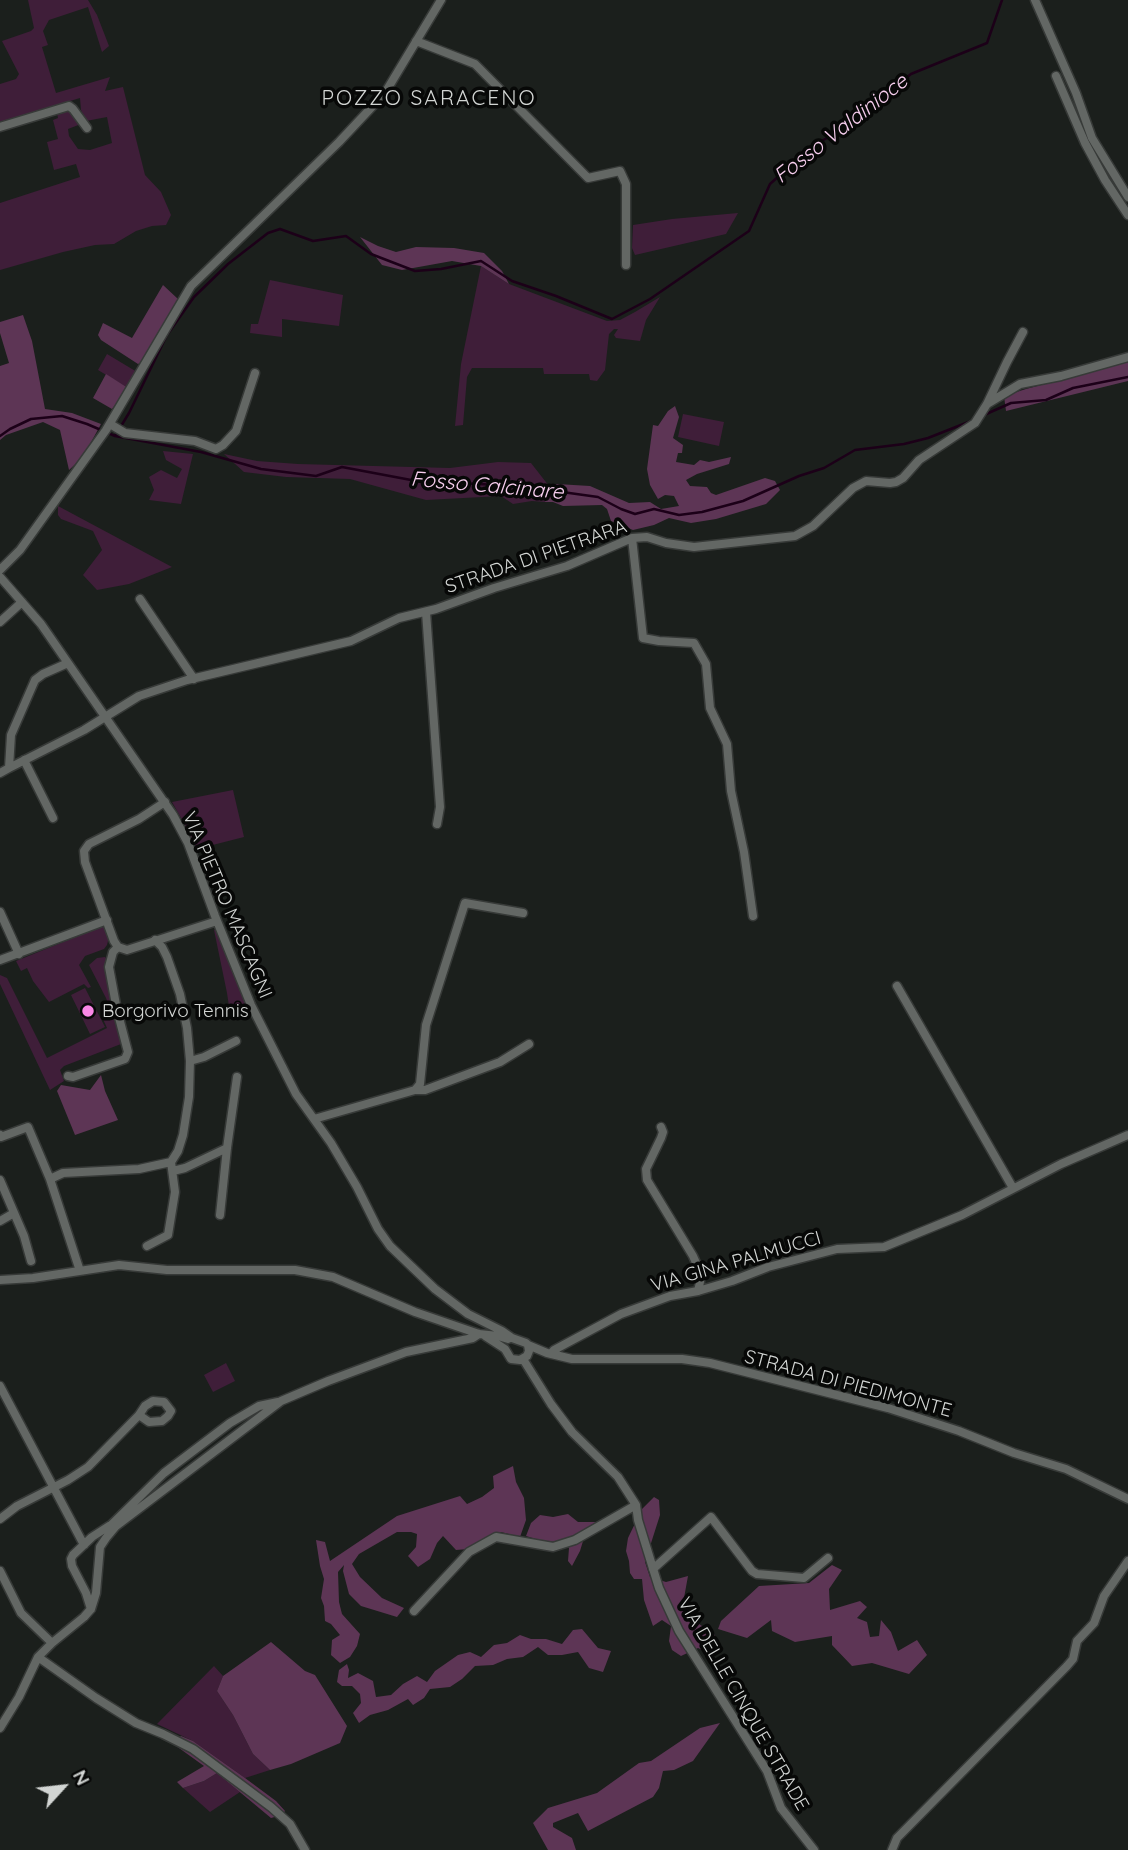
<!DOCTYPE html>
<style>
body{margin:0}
#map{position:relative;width:1128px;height:1850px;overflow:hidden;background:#1b1f1c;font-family:Quicksand,sans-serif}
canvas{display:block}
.north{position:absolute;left:28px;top:1752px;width:70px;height:70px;-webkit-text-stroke:5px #070807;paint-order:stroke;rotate:63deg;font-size:19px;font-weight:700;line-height:28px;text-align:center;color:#d2d5d3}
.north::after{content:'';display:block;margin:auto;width:24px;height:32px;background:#d2d5d3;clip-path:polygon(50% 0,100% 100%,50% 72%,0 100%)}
</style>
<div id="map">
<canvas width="1128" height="1850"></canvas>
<div class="north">N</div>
</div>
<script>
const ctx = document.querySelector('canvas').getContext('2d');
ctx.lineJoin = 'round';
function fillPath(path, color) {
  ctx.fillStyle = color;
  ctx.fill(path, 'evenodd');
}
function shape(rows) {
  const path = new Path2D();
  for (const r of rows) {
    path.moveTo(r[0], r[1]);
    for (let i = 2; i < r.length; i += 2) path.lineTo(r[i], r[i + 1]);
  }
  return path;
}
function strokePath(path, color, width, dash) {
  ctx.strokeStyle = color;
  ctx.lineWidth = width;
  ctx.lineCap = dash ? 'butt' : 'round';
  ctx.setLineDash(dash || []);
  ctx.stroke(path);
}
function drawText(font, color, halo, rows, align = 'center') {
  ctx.font = font + ' Quicksand,sans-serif';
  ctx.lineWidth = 7;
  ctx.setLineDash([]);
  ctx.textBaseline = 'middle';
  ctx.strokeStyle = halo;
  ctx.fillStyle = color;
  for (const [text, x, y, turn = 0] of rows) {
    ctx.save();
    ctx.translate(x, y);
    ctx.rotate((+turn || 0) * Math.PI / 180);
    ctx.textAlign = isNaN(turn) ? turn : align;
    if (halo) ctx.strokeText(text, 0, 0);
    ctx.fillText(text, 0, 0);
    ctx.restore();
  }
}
fillPath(shape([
 [28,0,88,0,97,15,109,46,102,52,88,7,49,20,43,31,48,45,42,47,56,93,110,77,105,91,123,87,145,175,161,192,171,215,166,225,152,226,136,231,114,244,95,245,63,252,0,270,0,203,80,177,76,164,54,170,47,142,58,139,53,120,58,118,57,113,68,110,72,112,81,124,68,129,69,136,78,149,90,150,112,143,107,117,86,121,81,110,80,98,1,122,0,121,0,84,16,79,19,74,2,41,31,31,34,28],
 [738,213,726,234,635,255,632,248,633,225,672,219],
 [481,266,509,284,607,321,620,320,635,312,660,297,646,320,640,341,616,338,614,335,618,329,614,329,609,334,605,370,597,381,590,380,589,374,544,374,543,368,472,368,467,377,463,425,455,426,461,364],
 [270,280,343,295,339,326,282,319,282,337,250,333,251,324,258,324],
 [107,354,137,372,128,388,98,370],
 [683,414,724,422,719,446,678,437],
 [163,451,193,454,181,504,149,500,154,490,149,477,161,470,177,478,182,469,166,460],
 [224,454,257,461,298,464,450,468,498,462,531,463,549,486,545,502,532,501,513,504,501,496,426,500,350,479,286,477,244,472],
 [58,506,172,567,129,584,97,590,83,575,102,550,93,531,61,519,58,515],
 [233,790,244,837,197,849,189,832,172,802],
 [103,926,107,930,109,937,107,945,104,949,85,956,79,965,91,987,88,988,84,984,49,1002,33,981,27,968,21,971,16,961],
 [217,929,246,1003,230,1013,227,993,214,930],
 [105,957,108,961,110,990,121,1044,64,1066,60,1070,64,1081,50,1090,0,984,0,975,7,978,47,1058,107,1028,103,1019,108,1012,109,1006,106,998,89,965,97,958],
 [85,988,105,1027,90,1034,71,995],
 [226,1363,235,1381,213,1392,204,1375],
 [214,1666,223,1676,217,1691,233,1715,253,1754,270,1770,245,1778,193,1741,157,1724],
 [217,1773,240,1792,210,1812,183,1788,204,1781]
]), '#3f1e39');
fillPath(shape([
 [360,237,378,246,396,252,416,247,454,248,484,253,502,271,509,284,481,266,452,261,402,270,382,265],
 [163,285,178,299,142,362,138,364,101,340,98,335,103,323,132,338],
 [23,315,32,341,45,409,72,413,101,424,83,457,69,470,60,430,43,422,6,435,0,440,0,366,9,363,0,333,0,322],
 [1128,362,1128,381,1006,411,1004,396,1026,389],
 [106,374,128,388,112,409,93,398],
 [675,406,679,417,673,438,683,445,682,453,678,453,676,462,694,465,700,460,709,462,731,457,729,464,697,474,686,480,690,486,707,487,711,493,716,495,765,478,775,481,780,490,766,504,716,519,691,523,669,518,654,525,633,530,611,521,607,509,602,505,563,506,553,502,545,502,549,486,557,484,590,486,629,503,650,502,661,509,679,506,674,496,665,495,658,499,650,485,647,469,653,425,658,426,668,411],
 [101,1075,105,1091,118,1120,75,1135,57,1091,61,1085,90,1090],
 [513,1466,516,1482,524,1498,526,1520,520,1537,501,1532,487,1537,468,1549,456,1550,443,1536,437,1543,430,1559,418,1567,408,1556,416,1547,417,1534,411,1532,397,1532,359,1554,352,1564,360,1577,382,1598,404,1608,397,1617,361,1606,349,1594,343,1571,344,1565,338,1572,339,1602,342,1614,360,1634,357,1646,350,1657,340,1663,331,1655,332,1640,340,1635,331,1624,325,1621,324,1606,321,1598,324,1579,320,1566,316,1540,325,1542,330,1561,397,1516,460,1496,467,1504,482,1497,494,1488,493,1476],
 [654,1497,659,1500,660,1515,645,1562,650,1577,666,1582,688,1576,684,1598,693,1620,714,1634,720,1645,721,1650,712,1654,698,1648,681,1656,672,1650,669,1641,671,1626,662,1620,653,1626,644,1600,642,1579,634,1579,630,1573,629,1561,626,1551,628,1538,642,1509],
 [568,1514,578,1522,596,1522,587,1528,580,1551,572,1566,568,1561,569,1548,562,1543,542,1541,526,1536,531,1523,540,1515,553,1517],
 [832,1565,842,1570,829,1589,830,1610,860,1601,867,1607,857,1618,867,1622,870,1637,879,1636,881,1620,891,1632,898,1651,917,1640,927,1655,909,1674,872,1663,852,1666,832,1645,832,1636,795,1642,772,1631,771,1620,747,1638,718,1629,721,1621,759,1586,809,1583],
 [582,1629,598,1648,611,1651,603,1672,589,1668,578,1652,562,1655,548,1655,538,1647,523,1657,507,1659,493,1665,475,1666,462,1679,450,1687,430,1689,424,1698,413,1705,408,1699,388,1710,370,1715,359,1723,353,1713,361,1703,360,1694,352,1686,342,1686,337,1682,339,1670,347,1664,349,1670,348,1678,358,1673,373,1681,376,1697,391,1695,403,1684,417,1676,427,1682,435,1671,458,1655,470,1652,481,1657,494,1645,507,1643,520,1635,531,1639,546,1639,562,1644,573,1630],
 [271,1642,305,1671,315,1675,347,1726,340,1743,291,1764,270,1770,253,1754,233,1715,217,1691,223,1676],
 [720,1723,693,1761,674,1770,663,1771,659,1788,653,1797,588,1831,578,1813,553,1823,553,1827,572,1838,576,1850,548,1850,533,1823,548,1808,597,1793,639,1763,651,1761,700,1728],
 [181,1736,193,1741,245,1778,276,1801,285,1811,282,1815,271,1818,217,1773,204,1781,183,1788,177,1782,204,1766,172,1743]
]), '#5d3555');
strokePath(shape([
 [984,415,1011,403,1046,400,1073,388,1128,377],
 [0,436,10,429,31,419,62,416,87,424,115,436,201,452,261,469,316,476,342,467,427,483,458,483,519,486,598,497,621,509,635,514,654,509,679,515,702,512,743,501,799,476,824,468,855,450,904,444,928,438,971,421],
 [115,436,129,413,167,335,194,297,228,264,268,233,280,229,313,241,346,236,371,254,415,271,441,269,481,261,512,281,556,296,612,319,650,299,749,231,770,184,811,147,843,129,911,74,987,43,1002,0]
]), '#1c0018', 2.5);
const minor = shape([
 [1035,0,1076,93,1092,138,1128,197],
 [416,41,475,64,588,178,620,171,626,184,626,265],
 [1056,76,1085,143,1105,180,1128,215],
 [0,127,69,106,73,109,87,128],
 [987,404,1020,384,1061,376,1128,357],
 [110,424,125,433,195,441,216,449,223,445,236,431,255,373],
 [632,538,643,638,659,641,694,643,706,664,710,708,727,744,731,791,744,852,753,916],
 [0,570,20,550,106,430,191,286,339,142,385,93,441,0],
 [0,577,41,624,173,815,188,843,215,916,251,1005,296,1094,331,1143,357,1187,378,1229,390,1246,435,1289,468,1314,502,1331,512,1338,526,1343,528,1345,529,1351,527,1356,520,1360,511,1359,505,1349,485,1336],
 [140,599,194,679],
 [426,612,440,807,437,824],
 [0,622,22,602],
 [24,760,53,818],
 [9,768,84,730,139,696,187,680,351,641,399,618,436,609,494,588,567,566,632,538,647,537,666,543,694,547,795,536,813,526,853,488,866,481,890,483,896,482,903,478,919,460,975,423,987,404,1007,362,1023,332],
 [0,773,9,768,11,735,35,680,43,674,68,663],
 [165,802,139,819,89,844,84,851,85,862,114,941,118,947,127,950,217,921],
 [0,912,19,954],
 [0,960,107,920],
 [897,986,1013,1188],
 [190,1061,204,1057,236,1041],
 [68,1076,73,1077,125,1059,128,1052,117,1010,109,967,113,952,118,947],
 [415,1090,425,1090,500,1062,529,1044],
 [314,1119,415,1090,420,1084,426,1025,465,903,523,913],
 [661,1127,663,1132,661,1138,646,1169,647,1180,693,1256,700,1272,700,1282,698,1291],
 [0,1135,1,1137,28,1127,50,1179,80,1271],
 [173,1171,185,1168,227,1148],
 [50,1179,63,1173,139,1169,171,1162],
 [0,1180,24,1236,31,1261],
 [220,1215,227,1148,237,1077],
 [0,1221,14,1213],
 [147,1246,168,1235,175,1192,171,1162,178,1151,183,1135,189,1097,190,1061,187,1028,180,994,167,957,162,947,155,940],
 [0,1280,33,1278,119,1265,167,1270,295,1270,333,1277,415,1312,479,1334,498,1336,508,1339],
 [528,1345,547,1353,572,1359,682,1359,710,1363,888,1408,959,1431,1014,1453,1066,1469,1128,1499],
 [551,1354,554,1350,621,1314,670,1296,698,1291,732,1281,768,1267,837,1249,884,1247,962,1215,1061,1164,1128,1135],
 [523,1359,551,1404,572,1432,618,1477,636,1505,638,1520,659,1588,679,1631,767,1771,781,1808,814,1850],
 [0,1386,84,1545],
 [0,1519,17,1506,68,1480,88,1467,139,1415,145,1406,153,1401,164,1402,171,1411,168,1416,162,1421,149,1422,139,1415],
 [108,1528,164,1473,230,1423,259,1406,278,1402],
 [653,1569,711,1517,752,1571,757,1574,804,1578,828,1558],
 [0,1571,21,1613,52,1643],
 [91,1609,86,1593,72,1566,71,1559,73,1555,92,1537,109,1526],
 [414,1611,469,1552,496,1537,553,1547,575,1540,636,1505],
 [38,1657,96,1698,136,1723,163,1734,193,1749,271,1807,290,1824,305,1850],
 [0,1728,19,1697,38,1657,52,1643,84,1617,91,1609,96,1593,100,1547,106,1538,116,1526,281,1401,328,1381,406,1352,473,1338,479,1334],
 [892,1850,897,1838,1067,1666,1073,1659,1077,1641,1094,1623,1104,1596,1128,1561]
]);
strokePath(minor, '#373a38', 11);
strokePath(minor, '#636764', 8);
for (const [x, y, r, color] of [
 [88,1011,7,"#fa87e6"]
]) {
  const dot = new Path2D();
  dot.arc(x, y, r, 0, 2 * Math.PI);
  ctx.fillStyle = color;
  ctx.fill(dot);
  strokePath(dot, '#070807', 2.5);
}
drawText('19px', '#d2d5d3', '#070807', [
 ["STRADA DI PIETRARA",536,557,-19],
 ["VIA PIETRO MASCAGNI",227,905,67],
 ["VIA GINA PALMUCCI",736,1262,-16],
 ["STRADA DI PIEDIMONTE",848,1384,15],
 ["VIA DELLE CINQUE STRADE",743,1704,60]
]);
drawText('19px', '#d2d5d3', '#070807', [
 ["Borgorivo Tennis",102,1011]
], 'left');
ctx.letterSpacing = '2px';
drawText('21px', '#d2d5d3', '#070807', [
 ["POZZO SARACENO",429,99]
]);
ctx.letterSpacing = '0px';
drawText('italic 21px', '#f7ceee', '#070807', [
 ["Fosso Valdinioce",841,129,-38],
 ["Fosso Calcinare",487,486,5]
]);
</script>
